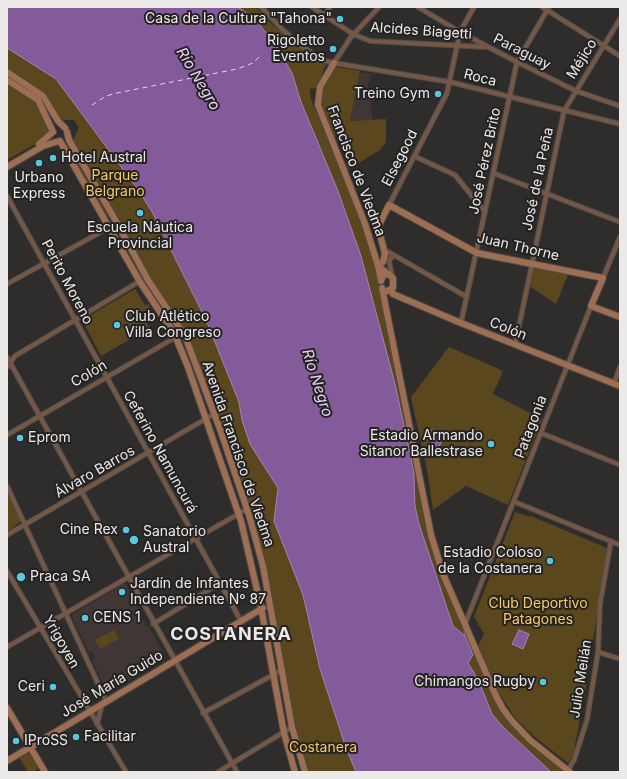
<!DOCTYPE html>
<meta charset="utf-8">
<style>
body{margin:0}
#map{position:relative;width:627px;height:779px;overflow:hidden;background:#2f2c2c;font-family:Inter,sans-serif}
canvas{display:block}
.frame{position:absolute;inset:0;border:8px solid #ece9e9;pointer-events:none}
</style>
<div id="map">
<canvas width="627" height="779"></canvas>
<div class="frame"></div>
</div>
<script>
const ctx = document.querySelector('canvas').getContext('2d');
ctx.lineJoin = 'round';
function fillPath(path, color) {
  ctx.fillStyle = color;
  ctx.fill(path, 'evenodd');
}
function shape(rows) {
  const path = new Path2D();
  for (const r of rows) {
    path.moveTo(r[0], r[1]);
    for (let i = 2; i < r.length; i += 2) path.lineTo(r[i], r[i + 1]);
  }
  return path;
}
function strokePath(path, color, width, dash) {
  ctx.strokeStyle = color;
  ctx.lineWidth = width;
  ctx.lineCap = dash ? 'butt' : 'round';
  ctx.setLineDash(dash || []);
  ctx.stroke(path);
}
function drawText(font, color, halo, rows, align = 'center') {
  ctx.font = font + ' Inter,sans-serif';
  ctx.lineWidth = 4;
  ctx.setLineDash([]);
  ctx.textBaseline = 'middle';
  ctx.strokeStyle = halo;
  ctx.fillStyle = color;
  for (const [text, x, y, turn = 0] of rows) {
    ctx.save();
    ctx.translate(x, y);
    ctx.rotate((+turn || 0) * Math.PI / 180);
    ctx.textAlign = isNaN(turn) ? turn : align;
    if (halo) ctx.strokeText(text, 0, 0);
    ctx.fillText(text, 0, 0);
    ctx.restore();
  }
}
fillPath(shape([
 [360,72,371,74,368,85,373,120,350,121],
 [123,584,126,584,142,616,141,617,146,626,148,625,165,656,164,659,146,669,142,664,133,669,136,675,126,681,122,676,107,686,104,685,92,661,95,656,92,652,89,652,72,617,73,614]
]), '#403636');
fillPath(shape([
 [238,7,257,7,267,20,303,50,326,64,317,88,310,89,311,99,363,226,379,282,427,533,440,575,494,699,510,722,566,772,551,772,545,768,503,727,492,714,478,679,468,663,473,657,453,626,419,524,415,506,414,475,411,458,346,214,301,102,288,65,255,19],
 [7,48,56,79,142,195,180,267,206,320,239,402,243,423,258,455,279,488,299,586,303,595,315,646,329,666,370,772,307,772,294,727,265,566,188,337,152,280,121,222,72,142,79,128,74,120,64,120,59,118,46,96,7,69],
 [335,67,360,71,350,121,386,119,386,142,380,150,347,170,344,164,348,162,337,136,333,137,321,104,322,90],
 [7,82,37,102,49,132,44,139,7,160],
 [66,143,67,144,109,217,107,216],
 [532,266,569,272,556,304,528,285],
 [135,289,145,305,148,304,155,316,146,322,150,328,101,356,82,320],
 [449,347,503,371,493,394,542,419,508,505,466,486,433,510,427,470,411,397],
 [7,489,21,521,7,532],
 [515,512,530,517,531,516,607,548,585,693,573,755,568,763,536,738,516,719,499,693,478,646,484,634,474,617],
 [114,630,119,639,100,649,95,640],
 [26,753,31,755,39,768,32,772,28,772,19,757]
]), '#5a471d');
const water = shape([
 [7,7,238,7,255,19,276,45,292,73,301,102,338,191,361,256,395,384,411,458,414,475,415,506,419,524,453,626,465,636,470,647,473,655,468,663,478,679,492,714,503,727,551,772,356,772,346,748,320,669,303,595,274,521,278,488,250,444,242,420,239,402,206,320,152,212,139,191,56,79,7,48,7,7],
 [432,430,444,436,437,451,430,448,433,440,428,437,432,430],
 [519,630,529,634,523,649,512,644,519,630]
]);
fillPath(water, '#835a9a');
strokePath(water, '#a285b2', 1);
strokePath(shape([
 [464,628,465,636]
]), '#a285b2', 1.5);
strokePath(shape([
 [92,105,106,96,117,93,237,69,253,63,262,54]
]), '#e8d2f6', 1, [5, 4]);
const street = shape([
 [261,7,282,29,301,46,325,61,334,63,450,82,620,124],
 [312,7,353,34,370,41,485,47],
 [418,7,460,32,517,62,576,91,620,106],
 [542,7,620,56],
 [324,16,330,7],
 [334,63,351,37,379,7],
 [414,156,455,175,485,212],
 [493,173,620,222],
 [7,196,241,621],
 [389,205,447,93,460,32,474,7],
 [385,250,467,297],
 [392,276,389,260,393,256],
 [603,278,620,237],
 [7,284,117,223],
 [461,323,517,62,549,7],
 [515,345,564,111,620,19],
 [7,357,237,772],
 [7,367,15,356,140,281],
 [614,383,620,367],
 [541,433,620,465],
 [7,435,183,333],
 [7,486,106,701],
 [515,502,620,545],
 [7,535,214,414],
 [7,571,126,772],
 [153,624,220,583],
 [465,624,591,306],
 [7,647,247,509],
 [598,652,620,659],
 [203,713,282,670],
 [97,724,102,705],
 [568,770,574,760,587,720,598,652,600,604,611,541],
 [218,772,292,727]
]);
const secondary = shape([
 [334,63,320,87,318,105,365,224,378,266,381,281],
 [7,72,43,96,58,121,65,128],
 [7,80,38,100,53,132],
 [67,132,69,140,117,223,148,280,185,336,220,429,249,515,263,566,292,727,305,772],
 [60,141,140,282,174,333,188,367,241,521,261,607,284,733,295,772],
 [39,144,53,132],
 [7,167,43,146,59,141],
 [378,266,383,262,385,254,378,227,389,205,477,253,603,278,591,306,620,317],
 [378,266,393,278,393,288,387,291],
 [381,281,383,275,389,274],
 [382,288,431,535,443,574,496,696,503,709,512,721,530,740,570,772],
 [391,291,393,294,400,297,461,323,620,386],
 [7,708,45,772],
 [7,761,263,608]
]);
strokePath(street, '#4d4a4a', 6);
strokePath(secondary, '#4d4a4a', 8);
strokePath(street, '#755745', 4);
strokePath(secondary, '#9d6e51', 6);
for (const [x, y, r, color] of [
 [340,19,4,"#56c9e0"],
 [333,49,4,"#56c9e0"],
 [438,94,4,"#56c9e0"],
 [53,158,4,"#56c9e0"],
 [39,163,4,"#56c9e0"],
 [140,213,4,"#56c9e0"],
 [117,325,4,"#56c9e0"],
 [20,438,4,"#56c9e0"],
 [491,444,4,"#56c9e0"],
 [126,530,4,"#56c9e0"],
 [134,540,5,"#56c9e0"],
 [550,561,4,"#56c9e0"],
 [21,577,5,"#56c9e0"],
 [122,592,4,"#56c9e0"],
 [85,618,4,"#56c9e0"],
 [543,682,4,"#56c9e0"],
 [53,687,4,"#56c9e0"],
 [76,737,4,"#56c9e0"],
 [16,741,4,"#56c9e0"]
]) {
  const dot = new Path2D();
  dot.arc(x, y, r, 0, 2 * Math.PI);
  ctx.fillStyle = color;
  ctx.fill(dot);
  strokePath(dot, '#252222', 1.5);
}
drawText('14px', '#ece9e9', '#252222', [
 ["Casa de la Cultura \"Tahona\"",332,19,"right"],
 ["Rigoletto",325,41,"right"],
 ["Eventos",325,57,"right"],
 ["Treino Gym",430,94,"right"],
 ["Hotel Austral",61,158],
 ["Urbano",39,178,"center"],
 ["Express",39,194,"center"],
 ["Escuela Náutica",140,228,"center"],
 ["Provincial",140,244,"center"],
 ["Club Atlético",125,317],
 ["Villa Congreso",125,333],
 ["Estadio Armando",483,436,"right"],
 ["Sitanor Ballestrase",483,452,"right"],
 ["Eprom",28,438],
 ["Cine Rex",118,530,"right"],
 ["Sanatorio",143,532],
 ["Austral",143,548],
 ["Estadio Coloso",542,553,"right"],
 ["de la Costanera",542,569,"right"],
 ["Praca SA",30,577],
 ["Jardín de Infantes",130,584],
 ["Independiente Nº 87",130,600],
 ["CENS 1",93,618],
 ["Chimangos Rugby",535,682,"right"],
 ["Ceri",45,687,"right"],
 ["Facilitar",84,737],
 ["IProSS",24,741]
], 'left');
drawText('14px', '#ece9e9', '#252222', [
 ["Alcides Biagetti",421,31,4],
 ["Paraguay",522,52,27],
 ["Méjico",582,59,-58],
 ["Roca",480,78,14],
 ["Elsegood",400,158,-63],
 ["José Pérez Brito",485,161,-78],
 ["Francisco de Viedma",356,171,69],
 ["José de la Peña",538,179,-78],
 ["Juan Thorne",518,247,13],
 ["Perito Moreno",67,282,62],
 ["Colón",508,329,22],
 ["Colón",89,374,-30],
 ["Patagonia",531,427,-69],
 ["Ceferino Namuncurá",160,452,61],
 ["Avenida Francisco de Viedma",238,454,71],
 ["Álvaro Barros",95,472,-30],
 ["Yrigoyen",61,642,60],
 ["Julio Meilán",581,679,-81],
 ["José María Guido",112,684,-31]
]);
drawText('14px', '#facb5d', '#252222', [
 ["Parque",115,176],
 ["Belgrano",115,192],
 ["Club Deportivo",538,604],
 ["Patagones",538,620],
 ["Costanera",323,748]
]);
drawText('italic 15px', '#e8d2f6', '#252222', [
 ["Río Negro",198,79,59],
 ["Río Negro",317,383,72]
]);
ctx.letterSpacing = '1px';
drawText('bold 18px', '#ece9e9', '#252222', [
 ["COSTANERA",231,635]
]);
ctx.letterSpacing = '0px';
</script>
